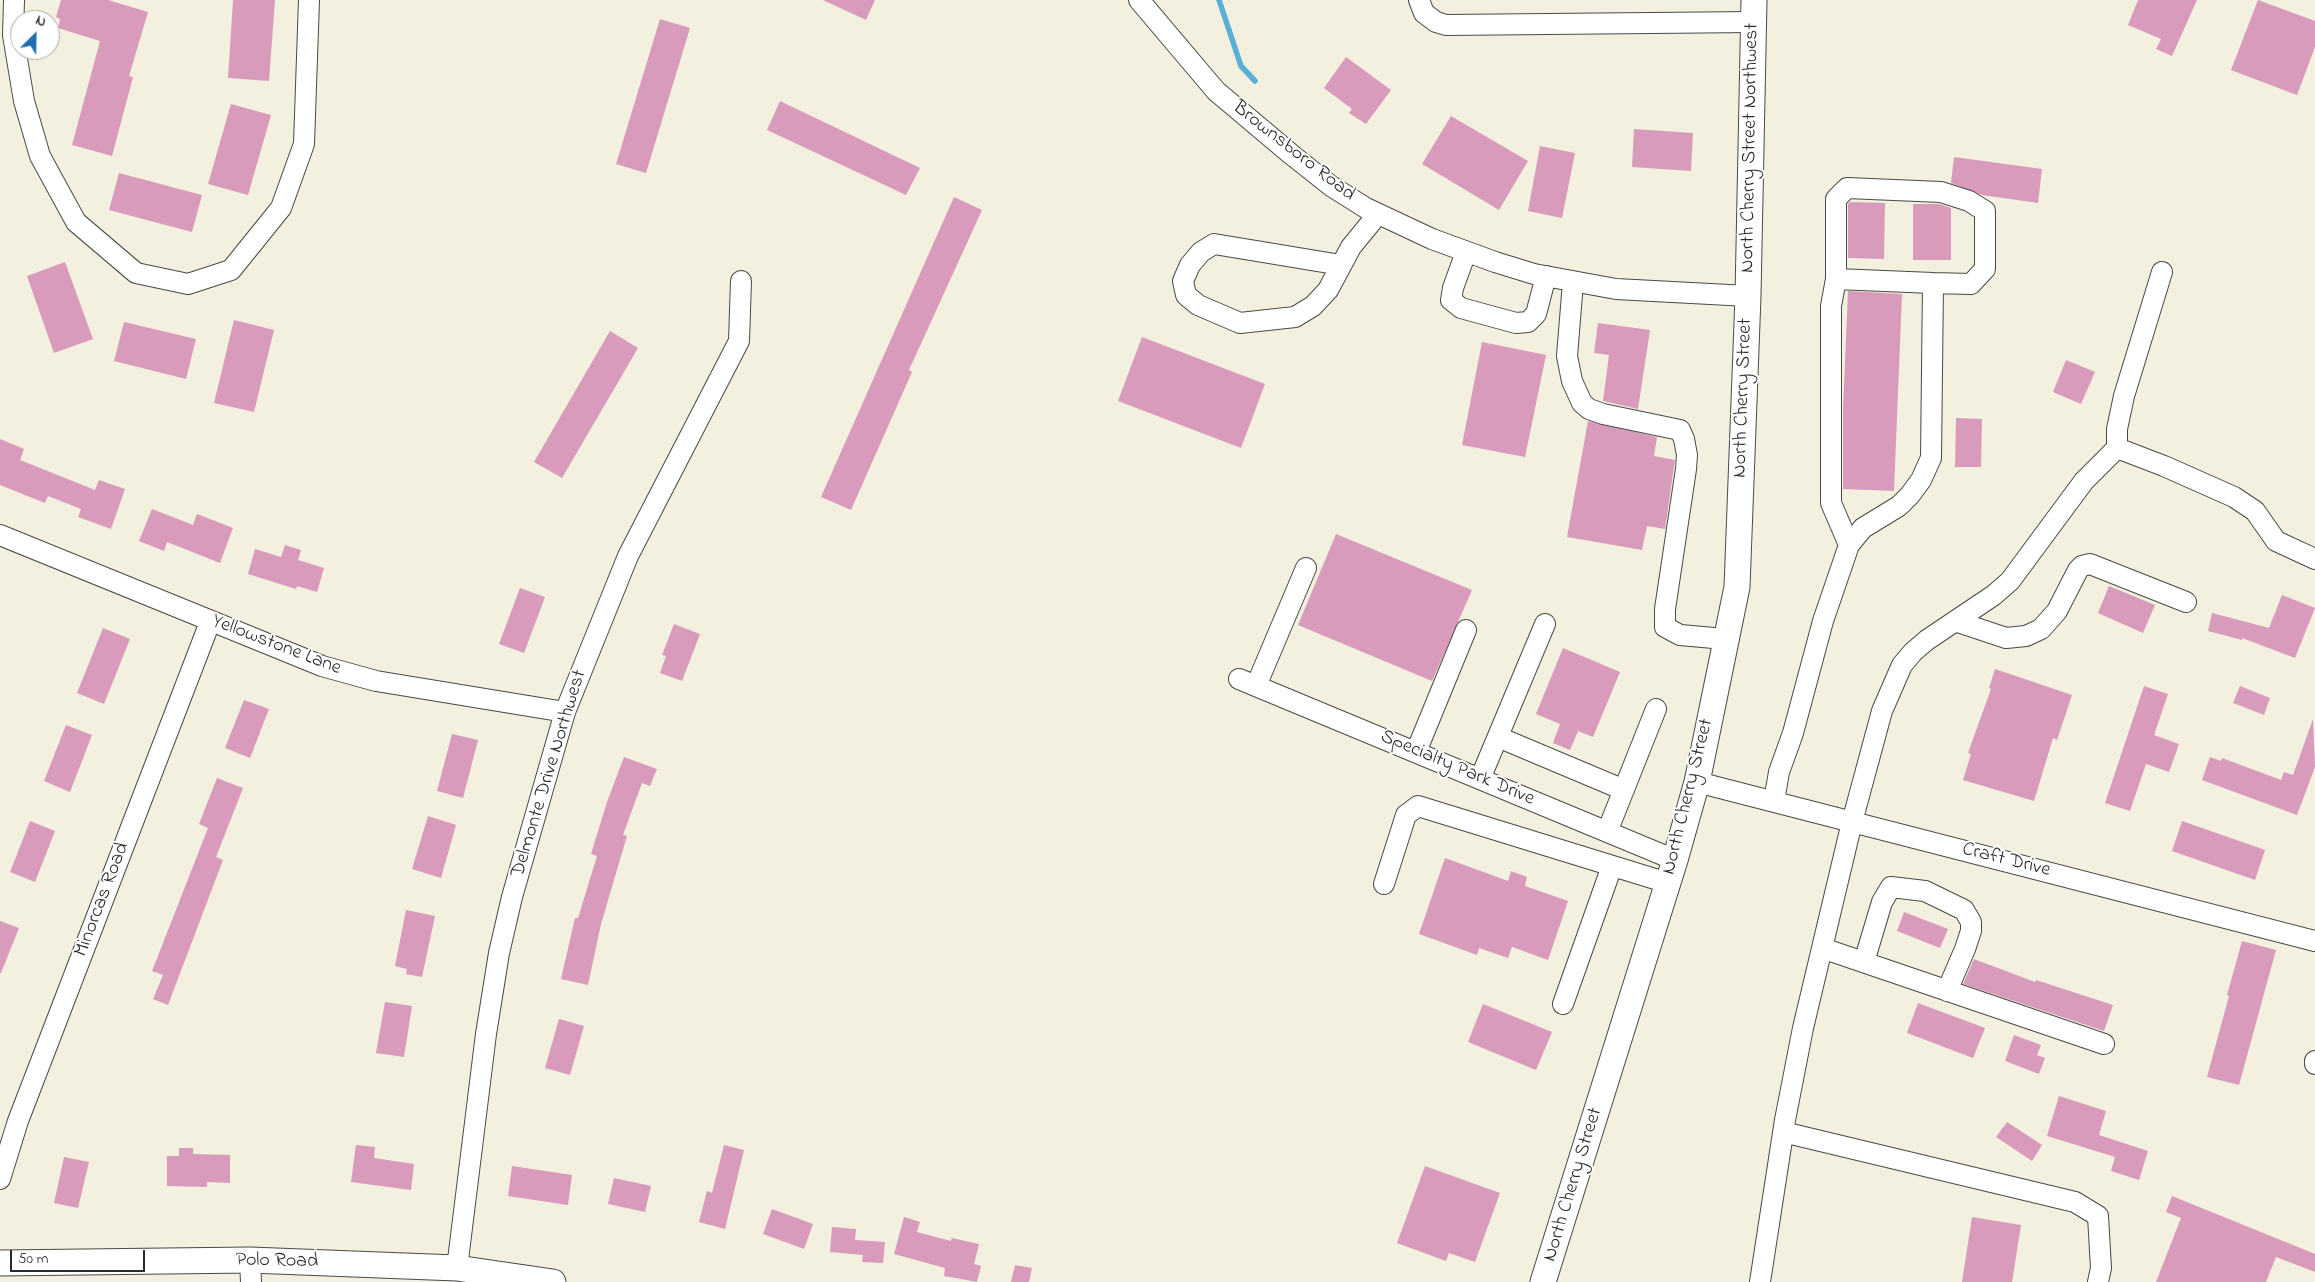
<!DOCTYPE html>
<style>
body{margin:0}
#map{position:relative;width:2315px;height:1282px;overflow:hidden;background:#f3f0df;font-family:"Indie Flower",sans-serif}
canvas{display:block}
.north{position:absolute;left:10px;top:10px;width:50px;height:50px;box-sizing:border-box;background:#fff;border:1px solid #aaa;border-radius:50%;rotate:23deg;font-size:14px;font-weight:700;line-height:20px;text-align:center;color:#2b2b2b}
.north::after{content:'';display:block;margin:auto;width:18px;height:22px;background:#1f6fb2;clip-path:polygon(50% 0,100% 100%,50% 72%,0 100%)}
.scale{position:absolute;left:10px;top:1250px;width:135px;height:22px;box-sizing:border-box;border:2px solid #2b2b2b;border-top:0;padding-left:6px;font-size:15px;line-height:18px;white-space:nowrap;color:#2b2b2b;-webkit-text-stroke:4px #fff;paint-order:stroke}
</style>
<div id="map">
<canvas width="2315" height="1282"></canvas>
<div class="north">N</div>
<div class="scale">50 m</div>
</div>
<script>
const ctx = document.querySelector('canvas').getContext('2d');
ctx.lineJoin = 'round';
function shape(rows) {
  const path = new Path2D();
  for (const r of rows) {
    path.moveTo(r[0], r[1]);
    for (let i = 2; i < r.length; i += 2) path.lineTo(r[i], r[i + 1]);
  }
  return path;
}
function strokePath(path, color, width, dash) {
  ctx.strokeStyle = color;
  ctx.lineWidth = width;
  ctx.lineCap = dash ? 'butt' : 'round';
  ctx.setLineDash(dash || []);
  ctx.stroke(path);
}
function fillPath(path, color) {
  ctx.fillStyle = color;
  ctx.fill(path, 'evenodd');
}
function drawText(font, color, halo, rows, align = 'center') {
  ctx.font = font + ' "Indie Flower",sans-serif';
  ctx.lineWidth = 4;
  ctx.setLineDash([]);
  ctx.textBaseline = 'middle';
  ctx.strokeStyle = halo;
  ctx.fillStyle = color;
  for (const [text, x, y, turn = 0] of rows) {
    ctx.save();
    ctx.translate(x, y);
    ctx.rotate((+turn || 0) * Math.PI / 180);
    ctx.textAlign = isNaN(turn) ? turn : align;
    if (halo) ctx.strokeText(text, 0, 0);
    ctx.fillText(text, 0, 0);
    ctx.restore();
  }
}
strokePath(shape([
 [1219,0,1241,66,1255,81]
]), '#58b0d5', 5.5);
fillPath(shape([
 [61,0,108,0,148,12,129,76,133,77,112,156,72,145,100,41,58,28,60,19,56,17],
 [233,0,275,0,269,81,228,78],
 [823,0,875,0,866,20],
 [2138,0,2197,0,2172,56,2156,49,2161,39,2128,25],
 [2258,0,2315,21,2315,47,2297,95,2231,70],
 [660,19,690,28,646,173,616,164],
 [1346,57,1391,90,1366,124,1349,113,1352,109,1324,88],
 [780,101,920,168,906,195,767,130],
 [231,104,271,115,248,195,208,184],
 [1451,116,1528,161,1499,210,1422,164],
 [1634,129,1693,133,1691,171,1632,167],
 [1540,146,1575,153,1562,218,1528,211],
 [1954,157,2042,169,2038,203,1982,195,1951,183],
 [119,173,202,195,192,232,109,210],
 [954,197,982,210,909,370,912,372,851,510,821,497],
 [1850,202,1885,203,1884,259,1848,258,1848,204],
 [1913,204,1939,204,1951,208,1951,260,1913,260],
 [65,262,93,339,54,353,27,276],
 [1848,291,1902,294,1894,491,1843,489,1843,409],
 [234,320,274,330,254,412,214,403],
 [124,322,196,339,186,379,114,361],
 [1598,323,1650,330,1638,409,1603,401,1609,355,1594,353],
 [610,331,638,348,562,478,534,462],
 [1142,337,1265,384,1241,448,1118,401],
 [1482,342,1546,355,1525,457,1462,445],
 [2066,360,2095,372,2081,404,2053,392],
 [1956,418,1982,419,1981,467,1955,467],
 [1588,421,1657,437,1654,456,1675,460,1665,529,1647,526,1642,550,1567,537],
 [0,439,24,449,20,460,95,490,99,480,125,489,111,529,78,517,81,509,48,496,45,503,0,485],
 [152,509,193,525,197,514,233,528,220,563,167,542,164,551,139,541],
 [1336,534,1472,590,1432,681,1298,625],
 [285,545,301,550,298,560,324,568,317,592,297,586,296,589,248,574,255,549,281,557],
 [2109,586,2155,605,2143,633,2098,613],
 [520,588,545,597,524,653,499,644],
 [2282,595,2315,608,2295,658,2242,638,2242,640,2208,631,2212,613,2269,628],
 [674,624,700,634,682,681,660,673,666,656,662,655],
 [103,628,130,639,104,704,77,693],
 [1563,648,1620,672,1593,737,1578,731,1570,750,1553,743,1560,724,1536,714],
 [1995,669,2072,695,2057,740,2053,738,2034,801,1963,780,1971,754,1968,753,1991,689,1989,688],
 [2144,686,2168,694,2154,735,2179,744,2169,772,2146,764,2130,811,2105,803],
 [2240,686,2270,698,2264,715,2233,703],
 [244,700,269,709,250,758,225,748],
 [2313,719,2315,767,2297,815,2202,780,2210,757,2221,761,2222,758,2281,780,2284,772,2293,775],
 [66,725,92,735,70,792,44,781],
 [452,734,478,740,463,798,437,791],
 [624,757,657,769,650,786,642,783,623,835,627,836,601,924,588,985,561,979,575,918,578,918,597,856,591,854,607,802],
 [217,778,243,788,216,857,223,860,168,1005,153,999,163,975,152,971,208,828,199,824],
 [428,816,456,825,441,878,412,869],
 [30,821,55,831,35,882,10,872],
 [2182,821,2265,850,2255,880,2172,851],
 [1445,858,1508,881,1511,871,1527,877,1525,886,1568,901,1548,960,1512,947,1508,958,1479,948,1477,955,1419,934],
 [406,910,435,916,422,977,406,974,407,969,395,966],
 [1904,912,1948,929,1940,948,1897,931],
 [0,921,19,928,1,973,0,973],
 [2242,941,2276,950,2239,1085,2207,1077,2229,996,2227,995],
 [1974,959,2035,982,2036,980,2113,1005,2104,1031,1963,984],
 [385,1002,412,1006,404,1057,376,1053],
 [1918,1003,1985,1028,1973,1058,1907,1033],
 [1483,1004,1552,1032,1536,1070,1468,1042],
 [559,1019,584,1026,570,1075,545,1068],
 [2014,1035,2041,1045,2037,1055,2045,1058,2039,1074,2005,1061],
 [2059,1096,2106,1111,2099,1135,2148,1151,2139,1180,2111,1171,2115,1157,2047,1136],
 [2007,1122,2042,1145,2032,1161,1996,1137],
 [356,1145,375,1147,374,1158,414,1164,411,1190,351,1182],
 [724,1145,744,1150,725,1229,699,1222,707,1191,712,1193],
 [179,1148,193,1148,193,1154,230,1155,230,1183,207,1182,207,1187,167,1186,167,1156,179,1156],
 [64,1157,89,1162,78,1208,54,1203],
 [512,1166,572,1175,568,1205,508,1196],
 [1425,1166,1500,1193,1475,1262,1449,1253,1446,1261,1397,1243],
 [614,1178,651,1186,645,1212,608,1204],
 [2172,1196,2315,1254,2315,1272,2276,1257,2266,1282,2156,1282,2181,1218,2166,1212],
 [772,1209,813,1224,804,1249,763,1234],
 [904,1217,920,1222,917,1232,951,1241,952,1238,979,1244,974,1264,981,1266,977,1282,944,1276,945,1268,894,1254],
 [1972,1217,2021,1225,2012,1282,1962,1282],
 [832,1227,856,1229,855,1240,885,1242,883,1263,862,1262,863,1255,830,1252],
 [1015,1265,1032,1268,1029,1282,1011,1282]
]), '#d89bbc');
const minor = shape([
 [14,0,13,35,24,101,40,156,76,222,136,273,188,284,231,270,281,208,304,144,309,0],
 [1139,0,1216,91,1292,155,1331,186,1366,208,1432,239,1495,262,1534,274,1616,289,1748,296],
 [1419,0,1424,13,1436,22,1446,25,1754,22],
 [1466,252,1453,288,1451,300,1461,308,1516,323,1528,322,1536,314,1546,276],
 [1341,265,1214,244,1201,252,1190,265,1183,281,1186,295,1198,305,1240,323,1295,317,1313,306,1328,290,1351,247,1378,214],
 [1836,279,1831,306,1831,503,1849,545],
 [1573,282,1567,356,1572,381,1582,403,1589,409,1603,414,1680,430,1684,439,1687,455,1686,469,1665,609,1665,627,1680,635,1725,639],
 [2117,448,2117,429,2124,396,2162,272],
 [0,535,322,666,376,681,565,712],
 [1955,621,2006,638,2026,636,2041,629,2057,611,2078,570,2082,566,2090,564,2186,602],
 [1239,679,1675,860],
 [1256,686,1306,568],
 [1498,737,1624,790],
 [1416,752,1466,630],
 [1480,779,1545,624],
 [1697,782,2315,941],
 [1774,801,1779,772,1793,733,1823,621,1849,545,1863,528,1899,506,1910,495,1921,480,1931,458,1933,283,1971,284,1985,269,1985,211,1969,201,1941,192,1847,188,1836,199,1836,279,1933,283],
 [1607,832,1656,709],
 [1384,884,1406,815,1418,806,1668,883],
 [1822,948,2104,1044],
 [1864,962,1882,902,1891,887,1925,891,1964,910,1971,922,1971,931,1965,949,1947,991],
 [1563,1004,1612,866],
 [2315,1061,2315,1064],
 [1783,1132,2075,1202,2098,1216,2101,1268,2098,1282],
 [0,1179,18,1121,210,622],
 [250,1260,251,1282],
 [457,1268,486,1034,499,953,512,897,565,712,628,556,739,341,741,281],
 [1760,1282,1785,1120,1803,1028,1852,822,1882,711,1902,665,1913,652,1927,640,1994,595,2010,581,2084,481,2117,448,2164,466,2234,497,2255,511,2276,541,2315,559]
]);
const major = shape([
 [0,1263,250,1260,457,1268,553,1282],
 [1543,1282,1675,860,1697,782,1737,587,1748,296,1754,0]
]);
strokePath(minor, '#494946', 22);
strokePath(major, '#494946', 27);
strokePath(minor, '#fff', 20);
strokePath(major, '#fff', 25);
drawText('20px', '#2b2b2b', '#fff', [
 ["North Cherry Street Northwest",1751,148,-89],
 ["Brownsboro Road",1293,152,38],
 ["North Cherry Street",1744,398,-88],
 ["Yellowstone Lane",276,646,21],
 ["Specialty Park Drive",1457,769,23],
 ["Delmonte Drive Northwest",550,774,-73],
 ["North Cherry Street",1689,797,-76],
 ["Craft Drive",2006,861,14],
 ["Minorcas Road",103,900,-69],
 ["North Cherry Street",1574,1185,-73],
 ["Polo Road",277,1262,1]
]);
</script>
